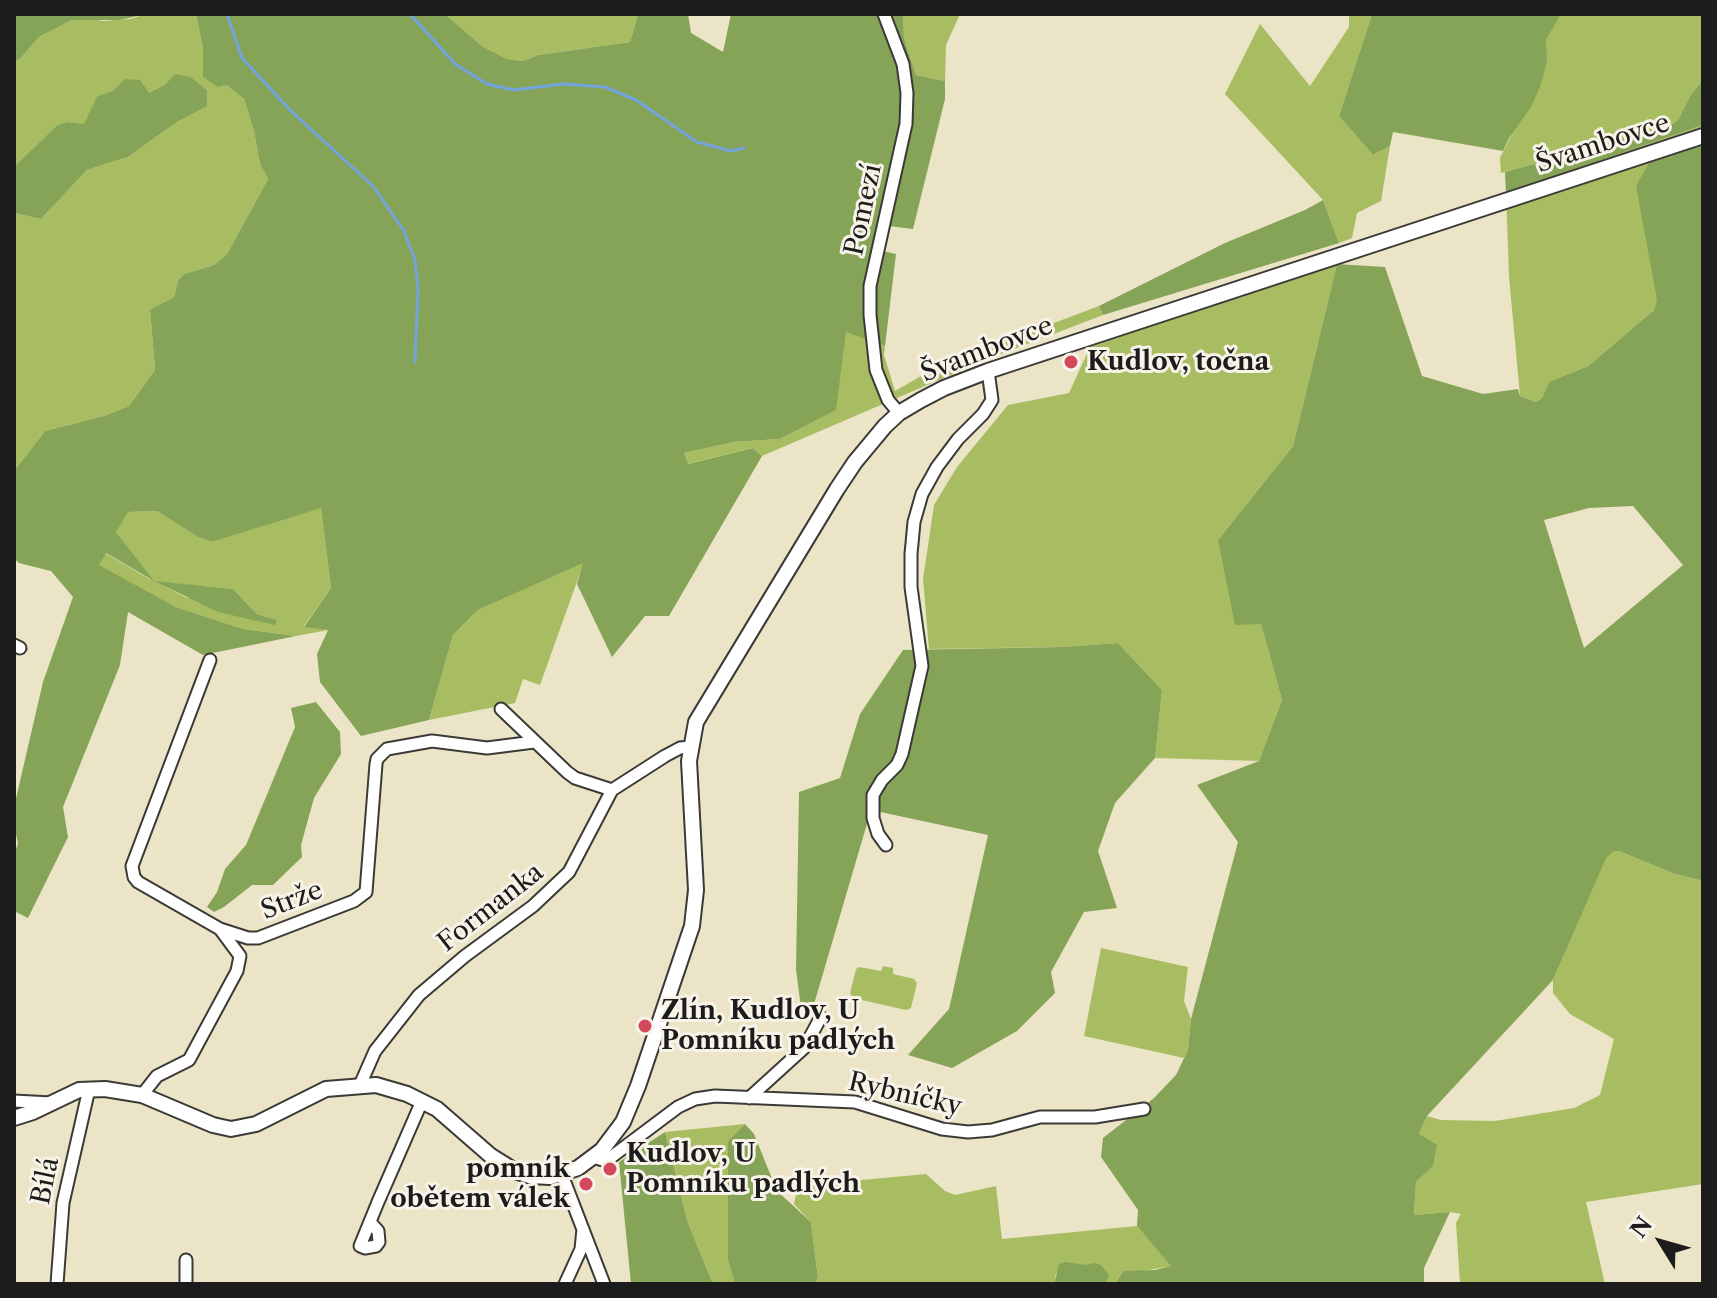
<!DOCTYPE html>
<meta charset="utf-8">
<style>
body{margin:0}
#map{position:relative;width:1717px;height:1298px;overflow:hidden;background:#ebe4c6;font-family:"Libre Caslon Text",serif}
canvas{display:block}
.frame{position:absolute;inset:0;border:16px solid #1c1c1c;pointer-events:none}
.north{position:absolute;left:1621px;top:1202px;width:80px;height:80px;-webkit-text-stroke:6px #f7f3e8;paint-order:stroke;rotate:307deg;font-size:22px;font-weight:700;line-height:32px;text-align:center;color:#1c1c1c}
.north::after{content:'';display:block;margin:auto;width:28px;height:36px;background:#1c1c1c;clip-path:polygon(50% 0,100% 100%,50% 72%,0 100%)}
</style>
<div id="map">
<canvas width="1717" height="1298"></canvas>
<div class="frame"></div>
<div class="north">N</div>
</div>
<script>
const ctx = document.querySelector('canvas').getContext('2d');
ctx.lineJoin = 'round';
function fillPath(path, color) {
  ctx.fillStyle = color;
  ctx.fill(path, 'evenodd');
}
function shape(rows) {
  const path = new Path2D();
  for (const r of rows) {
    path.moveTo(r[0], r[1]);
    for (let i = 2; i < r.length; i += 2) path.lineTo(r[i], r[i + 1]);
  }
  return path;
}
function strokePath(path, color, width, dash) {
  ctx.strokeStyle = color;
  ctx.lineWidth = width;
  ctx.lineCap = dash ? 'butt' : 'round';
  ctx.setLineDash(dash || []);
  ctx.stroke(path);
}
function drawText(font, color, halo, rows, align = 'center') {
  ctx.font = font + ' "Libre Caslon Text",serif';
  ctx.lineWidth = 6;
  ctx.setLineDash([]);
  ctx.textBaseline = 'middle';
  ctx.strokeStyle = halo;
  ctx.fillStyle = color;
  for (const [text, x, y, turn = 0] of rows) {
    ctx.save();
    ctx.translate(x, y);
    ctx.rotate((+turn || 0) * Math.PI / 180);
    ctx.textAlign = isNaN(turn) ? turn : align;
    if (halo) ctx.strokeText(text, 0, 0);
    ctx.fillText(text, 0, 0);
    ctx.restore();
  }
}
fillPath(shape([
 [146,14,196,14,203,49,203,77,226,85,244,99,254,131,260,164,268,179,227,254,214,265,184,274,178,280,174,297,150,311,155,370,129,406,104,416,45,431,14,471,14,213,41,219,87,170,128,157,177,122,206,106,207,90,191,77,166,84,149,93,125,79,112,91,97,96,84,125,67,122,57,125,14,167,14,61,20,59,39,37,72,20,86,18,103,21,130,19],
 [445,14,638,14,630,42,538,55,523,61,507,59,482,46],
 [903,14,960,14,946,45,945,81,916,75,904,38],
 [1349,14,1372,14,1339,116,1373,155,1390,146,1381,201,1357,213,1352,238,1339,243,1323,200,1225,94,1260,24,1310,86,1349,27],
 [1561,14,1703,14,1703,80,1690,96,1678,120,1670,126,1501,173,1500,158,1547,62,1545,40],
 [1703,125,1703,142,1650,256,1658,300,1654,310,1588,366,1549,382,1542,398,1536,402,1520,396,1509,276,1506,193],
 [1337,264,1293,446,1218,540,1261,624,1282,700,1259,761,1155,758,1162,690,1118,643,1062,647,929,649,923,579,934,505,957,467,1008,405,1069,393,1090,347],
 [1099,306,1103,315,983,361,762,456,753,448,687,464,684,453,734,442,779,439,846,331,885,346,884,355,895,391,935,368],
 [321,507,331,588,304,626,328,630,296,636,243,629,176,607,98,565,105,553,151,580,116,532,127,512,157,511,198,537,212,542],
 [157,582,233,589,257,614,277,620,185,597],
 [584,562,540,685,523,679,515,703,429,720,453,635,478,610],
 [1614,851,1619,851,1672,873,1703,881,1703,1184,1586,1202,1605,1284,1460,1284,1456,1223,1461,1214,1450,1212,1414,1215,1416,1182,1433,1166,1419,1134,1427,1116,1441,1120,1495,1121,1574,1108,1600,1095,1614,1039,1570,1014,1553,993,1553,980,1605,858],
 [1101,948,1188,967,1184,1001,1191,1019,1188,1050,1184,1058,1084,1036],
 [883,966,893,968,893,974,914,979,917,983,911,1008,906,1010,853,998,850,993,856,969,859,967,881,971],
 [745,1124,728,1141,728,1260,735,1284,713,1284,688,1223,665,1132],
 [926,1174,945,1191,955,1195,996,1186,1002,1239,1137,1226,1172,1266,1137,1272,1123,1271,1115,1284,1102,1284,1106,1282,1086,1265,1056,1273,1054,1284,813,1284,818,1277,811,1222,794,1204,798,1186]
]), '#a8bd61');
fillPath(shape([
 [14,14,146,14,120,20,72,20,39,37,20,59,14,61],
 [196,14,445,14,482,46,507,59,523,61,538,55,630,42,638,14,688,14,691,33,723,52,731,14,903,14,904,38,916,75,945,81,945,99,913,229,889,226,883,251,896,254,885,346,846,332,836,410,779,439,734,442,684,453,688,464,753,448,762,456,669,616,645,616,612,657,577,584,583,563,478,610,453,635,429,720,361,736,320,682,317,654,328,630,304,627,331,588,321,508,212,542,198,537,157,511,128,512,116,532,154,581,233,589,257,614,277,620,275,625,218,612,154,581,106,553,99,565,176,607,243,629,296,636,203,655,128,612,120,665,63,807,68,837,28,918,16,912,14,856,18,843,14,826,14,807,43,682,73,597,51,571,19,563,14,558,14,471,45,431,104,416,129,406,155,370,150,310,174,297,178,280,184,274,214,265,227,254,268,179,260,164,254,131,244,99,226,85,218,87,203,77,203,49],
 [1372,14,1561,14,1546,40,1547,62,1540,87,1531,107,1509,138,1503,151,1393,132,1390,146,1373,155,1339,116],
 [175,74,191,77,207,90,207,106,177,122,128,157,87,170,41,219,14,213,14,167,57,125,67,122,84,124,97,96,112,91,125,79,140,80,149,93,166,84],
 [1703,80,1703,125,1506,193,1505,172,1670,126,1678,120,1690,96],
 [1703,142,1703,881,1672,873,1619,851,1614,851,1606,858,1553,980,1427,1116,1419,1134,1437,1145,1433,1166,1416,1182,1414,1215,1450,1212,1424,1268,1424,1284,1115,1284,1123,1271,1155,1270,1171,1266,1137,1226,1138,1210,1101,1157,1103,1138,1154,1098,1176,1075,1188,1050,1191,1019,1238,842,1197,785,1259,761,1282,700,1261,624,1235,625,1218,540,1293,446,1337,264,1385,267,1422,376,1483,394,1518,389,1520,396,1536,402,1542,398,1549,382,1588,366,1654,310,1657,300,1636,186,1649,163],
 [1633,506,1683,565,1584,648,1544,520,1589,508],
 [1323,200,1339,243,1103,315,1099,306,1225,243,1305,210],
 [1118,643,1162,690,1155,758,1115,803,1098,851,1117,908,1084,912,1051,972,1055,993,1017,1031,952,1068,908,1055,949,1009,988,835,871,810,812,1011,801,1008,796,969,799,792,840,778,860,714,903,650,1062,647],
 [316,702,340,732,341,754,314,798,301,845,302,857,273,885,252,885,224,907,214,912,207,907,217,892,225,869,246,845,295,727,291,708],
 [745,1124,754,1134,777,1191,811,1222,818,1278,813,1284,735,1284,728,1260,728,1141],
 [665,1132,688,1223,713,1284,631,1284,619,1162],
 [1065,1262,1086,1265,1094,1263,1101,1265,1109,1275,1106,1282,1102,1284,1054,1284,1059,1264]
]), '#86a457');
strokePath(shape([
 [227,14,242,58,292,112,373,186,404,231,415,260,418,288,415,362],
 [410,14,455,64,487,84,514,90,563,84,605,87,636,100,697,142,731,151,744,148]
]), '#73a4de', 3);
const minor = shape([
 [884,14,903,64,907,93,906,124,870,286,870,315,876,370,888,400,899,413],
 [14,645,20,648],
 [210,660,132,866,134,877,138,882,220,929,248,938,258,938,354,901,366,892,376,764,377,759,387,749,432,741,487,748,534,742],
 [501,709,567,772,575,778,612,790],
 [886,845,878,834,873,818,873,795,882,780,897,765,902,754,922,666,911,587,911,554,914,522,922,494,937,467,958,439,983,414,992,400,988,371],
 [360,1085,375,1051,419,995,465,956,533,906,569,872,612,790,665,756,680,748,690,747],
 [142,1095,157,1076,189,1060,237,971,240,956,220,929],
 [749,1098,804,1048,821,1017],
 [14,1101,51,1103],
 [593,1157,606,1161,678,1107,695,1099,715,1096,855,1102,942,1129,968,1132,992,1130,1040,1117,1095,1117,1144,1109],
 [562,1175,604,1284],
 [370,1222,378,1231,379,1242,376,1246,365,1248,360,1246,378,1202,422,1101],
 [186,1260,186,1284],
 [57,1284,63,1203,89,1089],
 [565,1284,581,1249,583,1229]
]);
const tertiary = shape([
 [14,1118,33,1112,79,1090,105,1089,142,1095,213,1125,231,1129,256,1124,326,1089,376,1085,407,1094,437,1109,491,1156,515,1171,530,1176,550,1177,578,1168,602,1150,623,1122,638,1086,692,926,696,890,689,761,696,722,837,489,855,462,885,426,899,413,921,400,944,388,988,371,1703,136]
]);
strokePath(minor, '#3b3a36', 15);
strokePath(tertiary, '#3b3a36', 18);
strokePath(minor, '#fff', 11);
strokePath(tertiary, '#fff', 14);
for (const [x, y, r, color] of [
 [1071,362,8,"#d1495b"],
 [645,1026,8,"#d1495b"],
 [610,1169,8,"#d1495b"],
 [586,1184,8,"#d1495b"]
]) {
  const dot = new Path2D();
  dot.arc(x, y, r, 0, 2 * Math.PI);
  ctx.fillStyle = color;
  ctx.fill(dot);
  strokePath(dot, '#f7f3e8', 3);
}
drawText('26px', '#1c1c1c', '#f7f3e8', [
 ["Švambovce",1603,144,-18],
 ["Pomezí",864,210,-78],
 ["Švambovce",987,350,-21],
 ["Strže",292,901,-21],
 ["Formanka",491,908,-38],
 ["Rybníčky",905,1095,13],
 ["Bílá",46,1181,-78]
]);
drawText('bold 26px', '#1c1c1c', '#f7f3e8', [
 ["Kudlov, točna",1087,362],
 ["Zlín, Kudlov, U",661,1011],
 ["Pomníku padlých",661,1041],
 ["Kudlov, U",626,1154],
 ["Pomníku padlých",626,1184],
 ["pomník",570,1169,"right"],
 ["obětem válek",570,1199,"right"]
], 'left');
</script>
